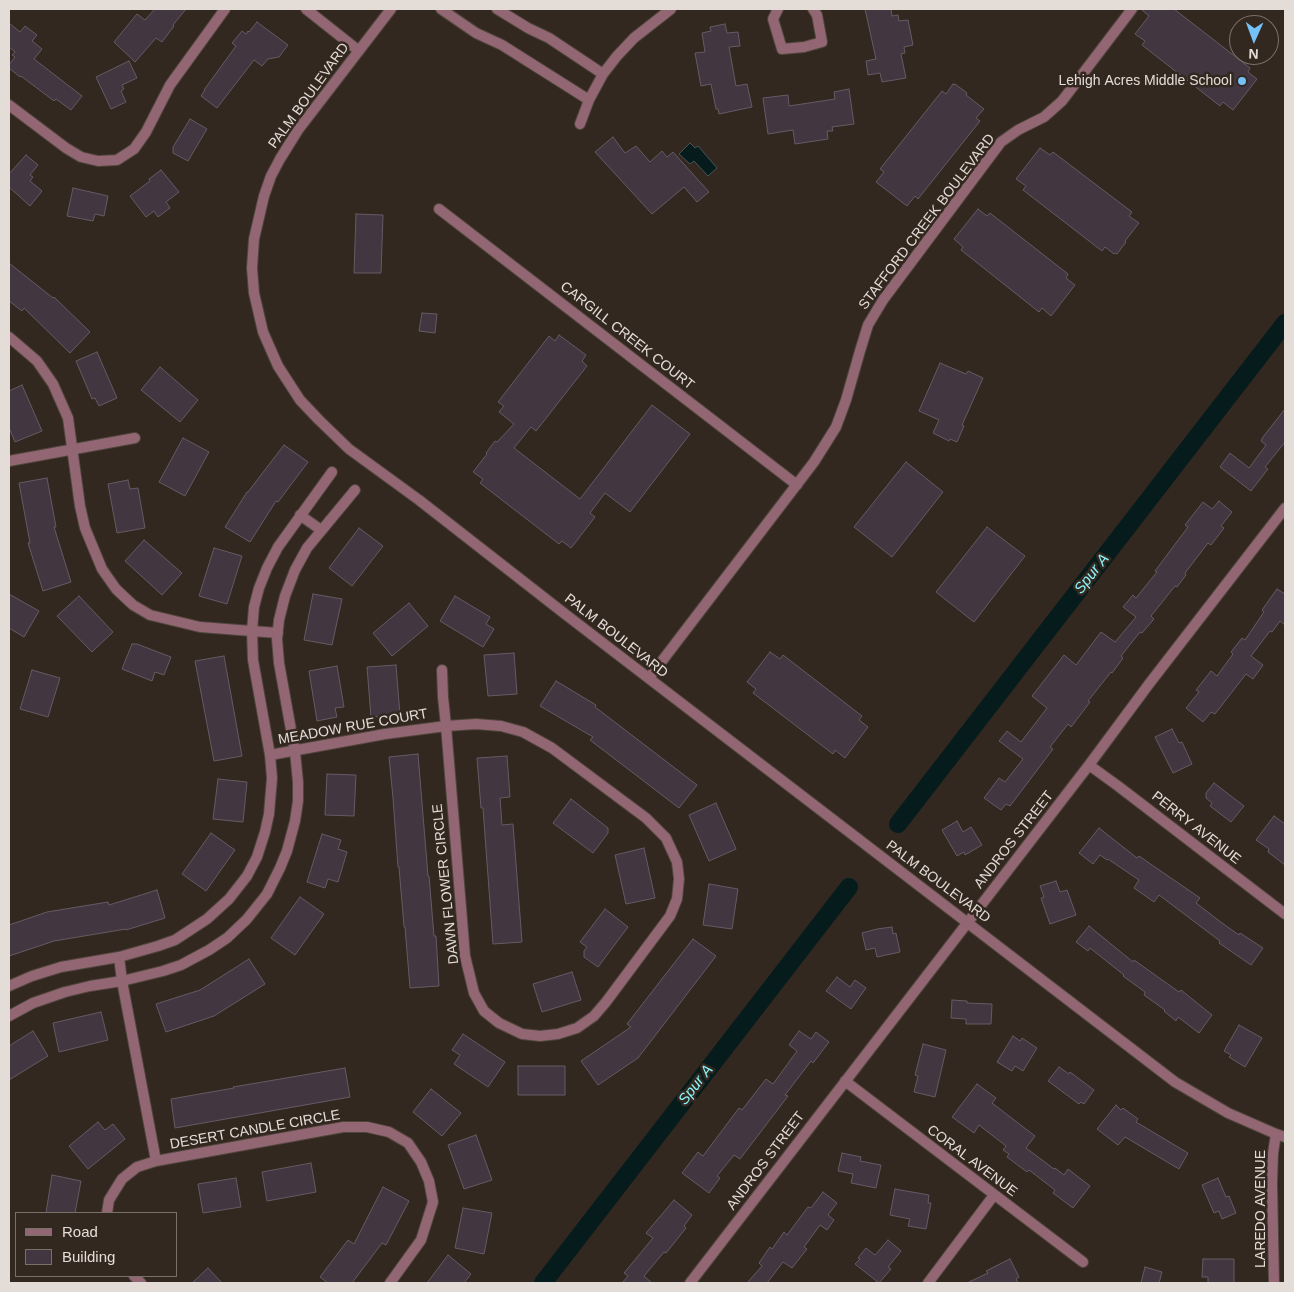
<!DOCTYPE html>
<style>
body{margin:0}
#map{position:relative;width:1294px;height:1292px;overflow:hidden;background:#33281f;font-family:Arial,sans-serif}
canvas{display:block}
.frame{position:absolute;inset:0;border:10px solid #e4dcd7;pointer-events:none}
.legend{position:absolute;left:15px;top:1212px;width:162px;height:65px;box-sizing:border-box;background:#33281f;border:1px solid #7a7069;margin:0;padding:6px 9px;list-style:none;font-size:15px;color:#e4dcd7}
.legend li{display:flex;align-items:center;gap:10px;height:25px}
.legend b{width:25px;border:1px solid #7a7069}
.north{position:absolute;left:1229px;top:15px;width:50px;height:50px;box-sizing:border-box;background:#33281f;border:1px solid #7a7069;border-radius:50%;rotate:182deg;font-size:14px;font-weight:700;line-height:20px;text-align:center;color:#e4dcd7}
.north::after{content:'';display:block;margin:auto;width:18px;height:22px;background:#73c1f6;clip-path:polygon(50% 0,100% 100%,50% 72%,0 100%)}
</style>
<div id="map">
<canvas width="1294" height="1292"></canvas>
<div class="frame"></div>
<ul class="legend">
<li><b style="height:6px;background:#926672"></b>Road</li>
<li><b style="height:14px;background:#423640"></b>Building</li>
</ul>
<div class="north">N</div>
</div>
<script>
const ctx = document.querySelector('canvas').getContext('2d');
ctx.lineJoin = 'round';
function fillPath(path, color) {
  ctx.fillStyle = color;
  ctx.fill(path, 'evenodd');
}
function shape(rows) {
  const path = new Path2D();
  for (const r of rows) {
    path.moveTo(r[0], r[1]);
    for (let i = 2; i < r.length; i += 2) path.lineTo(r[i], r[i + 1]);
  }
  return path;
}
function strokePath(path, color, width, dash) {
  ctx.strokeStyle = color;
  ctx.lineWidth = width;
  ctx.lineCap = dash ? 'butt' : 'round';
  ctx.setLineDash(dash || []);
  ctx.stroke(path);
}
function drawText(font, color, halo, rows, align = 'center') {
  ctx.font = font + ' Arial,sans-serif';
  ctx.lineWidth = 5;
  ctx.setLineDash([]);
  ctx.textBaseline = 'middle';
  ctx.strokeStyle = halo;
  ctx.fillStyle = color;
  for (const [text, x, y, turn = 0] of rows) {
    ctx.save();
    ctx.translate(x, y);
    ctx.rotate((+turn || 0) * Math.PI / 180);
    ctx.textAlign = isNaN(turn) ? turn : align;
    if (halo) ctx.strokeText(text, 0, 0);
    ctx.fillText(text, 0, 0);
    ctx.restore();
  }
}
const water = shape([
 [690,143,695,148,698,146,717,168,708,176,694,161,690,164,679,154,690,143]
]);
fillPath(water, '#051b1c');
strokePath(water, '#485554', 1);
strokePath(shape([
 [898,824,1285,323],
 [543,1283,849,887]
]), '#051b1c', 18);
const building = shape([
 [155,9,186,9,173,25,174,26,162,42,156,38,135,62,114,42,137,14,145,20,155,9],
 [865,9,891,9,892,16,898,15,899,21,908,20,913,45,904,47,905,53,901,54,906,78,882,82,880,73,868,75,866,61,876,59,865,9],
 [1141,9,1174,9,1250,68,1248,72,1257,79,1233,110,1223,102,1220,106,1142,45,1145,41,1135,34,1149,16,1141,9],
 [257,22,288,45,279,57,268,59,262,66,254,60,217,108,201,96,205,90,204,90,236,46,232,43,242,31,246,34,248,31,249,32,257,22],
 [9,23,20,32,25,26,37,35,32,41,42,49,34,59,82,96,71,110,56,99,54,101,21,76,20,77,9,68,9,65,15,57,12,55,15,52,9,47,9,23],
 [725,24,727,33,738,32,740,46,729,47,736,86,747,84,752,107,719,114,718,109,716,109,711,84,701,86,695,53,705,52,702,33,711,31,710,27,725,24],
 [129,61,137,78,122,85,124,89,121,91,126,102,111,109,96,77,129,61],
 [953,84,954,85,955,84,967,93,966,95,984,109,976,118,980,121,918,199,915,196,907,206,876,182,884,172,880,169,942,91,946,94,953,84],
 [849,89,854,124,832,127,833,131,827,131,828,139,795,144,793,130,768,134,763,98,788,95,789,106,835,99,834,92,849,89],
 [190,119,207,129,188,161,173,153,173,147,190,119],
 [613,137,625,153,636,146,650,162,662,151,667,157,673,152,709,192,697,202,684,187,652,214,595,152,613,137],
 [1040,148,1050,155,1053,152,1132,212,1129,216,1139,223,1125,241,1126,242,1117,254,1115,253,1114,254,1105,247,1102,251,1023,190,1026,186,1016,179,1040,148],
 [26,155,38,165,30,175,33,177,30,181,42,191,30,206,9,187,9,174,26,155],
 [161,170,179,192,166,202,170,208,158,217,154,211,146,217,130,196,150,181,149,179,161,170],
 [73,188,108,196,104,216,95,214,93,221,67,216,73,188],
 [978,209,987,216,990,213,1068,274,1066,278,1075,285,1051,316,1042,308,1039,312,961,250,963,247,954,239,978,209],
 [356,214,383,215,381,273,354,273,356,214],
 [9,263,53,298,54,297,90,332,70,353,24,308,22,311,9,301,9,263],
 [422,313,437,314,435,333,419,331,422,313],
 [559,335,586,355,582,361,587,366,536,431,531,427,514,448,580,499,652,405,690,434,630,512,605,493,590,513,595,517,571,548,562,541,559,544,480,483,483,479,473,472,487,454,486,453,495,441,497,442,514,424,499,412,504,406,498,402,549,336,555,341,559,335],
 [97,352,117,398,99,406,95,398,92,399,76,361,97,352],
 [940,363,966,374,968,371,983,378,962,425,964,426,957,442,950,439,949,441,933,433,939,420,919,411,940,363],
 [160,367,198,400,180,422,141,390,160,367],
 [22,385,42,431,15,442,9,428,9,391,22,385],
 [1285,409,1285,442,1265,467,1268,469,1251,491,1220,467,1230,453,1249,468,1266,445,1261,441,1263,437,1285,409],
 [183,438,209,452,185,496,159,482,183,438],
 [284,445,308,462,278,502,276,501,250,542,225,527,247,492,248,492,284,445],
 [906,462,943,492,892,557,854,527,906,462],
 [47,478,56,527,54,527,71,582,43,591,28,543,30,543,19,483,47,478],
 [128,480,130,489,138,488,145,528,117,533,108,484,128,480],
 [1219,501,1232,512,1221,526,1224,528,1211,545,1208,543,1185,573,1186,575,1177,587,1175,586,1151,616,1154,619,1142,633,1140,632,1121,656,1123,658,1112,673,1111,672,1088,701,1090,702,1071,727,1068,724,1050,747,1053,749,1010,806,1006,804,1001,810,984,798,999,778,1005,782,1023,759,999,741,1007,731,1021,742,1047,708,1032,696,1064,655,1076,665,1101,632,1115,642,1136,617,1123,607,1133,595,1136,598,1157,572,1155,571,1188,527,1185,525,1203,502,1212,509,1219,501],
 [987,527,1025,556,974,622,936,592,987,527],
 [359,528,383,546,352,586,329,568,359,528],
 [144,540,182,573,162,595,125,561,144,540],
 [214,548,242,556,227,604,199,596,214,548],
 [1277,589,1285,594,1285,625,1280,621,1272,632,1270,631,1251,656,1263,665,1253,679,1246,674,1215,714,1211,712,1203,722,1186,708,1199,692,1196,690,1211,671,1217,676,1233,654,1231,652,1242,638,1245,640,1264,612,1262,610,1277,589],
 [9,594,39,611,24,637,9,628,9,594],
 [313,594,342,599,332,645,304,640,313,594],
 [79,596,113,632,92,652,57,616,79,596],
 [455,596,490,617,486,624,494,629,483,647,440,621,455,596],
 [409,603,428,626,392,656,373,633,409,603],
 [132,644,137,644,171,657,164,675,155,672,152,681,122,669,132,644],
 [770,652,780,659,783,655,862,716,859,720,868,727,845,758,835,750,833,754,753,693,756,689,747,682,770,652],
 [514,653,517,694,488,696,484,655,514,653],
 [224,656,242,756,214,761,195,661,224,656],
 [396,665,400,715,371,717,367,667,396,665],
 [337,666,344,707,335,708,337,717,317,721,309,671,337,666],
 [32,670,60,678,48,717,20,709,32,670],
 [556,681,596,705,595,707,697,785,679,808,590,740,593,737,540,706,556,681],
 [1172,729,1179,743,1182,742,1192,764,1173,773,1155,737,1172,729],
 [418,754,428,876,429,876,434,936,436,936,439,986,410,988,405,927,404,927,399,867,398,867,393,798,389,757,418,754],
 [507,756,510,797,500,798,502,825,513,824,522,942,493,944,483,808,481,808,477,758,507,756],
 [327,774,356,775,354,816,325,815,327,774],
 [218,779,247,782,243,822,213,819,218,779],
 [1214,783,1244,806,1231,822,1210,806,1212,803,1206,798,1206,793,1214,783],
 [571,799,608,828,608,833,593,853,553,823,571,799],
 [716,803,736,849,709,861,689,815,716,803],
 [1274,816,1285,824,1285,865,1268,852,1269,849,1256,840,1274,816],
 [957,821,963,832,971,827,982,845,965,855,964,852,957,856,942,830,957,821],
 [1099,828,1137,858,1139,856,1200,898,1196,903,1222,923,1239,935,1240,933,1263,948,1251,965,1219,943,1220,941,1159,895,1154,902,1134,888,1139,880,1108,859,1107,860,1100,855,1093,864,1079,853,1099,828],
 [211,833,235,850,206,891,182,874,211,833],
 [322,834,341,840,338,849,347,852,338,882,328,879,325,888,307,882,322,834],
 [644,848,655,898,626,904,615,855,644,848],
 [1056,881,1060,892,1067,890,1076,915,1050,924,1041,898,1044,897,1040,886,1056,881],
 [709,884,738,889,732,929,703,925,709,884],
 [157,890,165,918,126,930,126,929,54,941,9,956,9,925,47,912,108,902,109,905,157,890],
 [300,897,324,914,295,955,271,938,300,897],
 [605,909,628,927,598,967,584,957,584,951,587,947,580,942,605,909],
 [1089,926,1133,962,1134,960,1179,992,1181,990,1212,1015,1199,1033,1178,1017,1176,1021,1164,1011,1165,1010,1144,995,1145,992,1123,976,1124,975,1090,948,1088,951,1076,942,1089,926],
 [892,927,893,934,896,933,900,952,877,957,875,948,866,950,862,933,877,929,892,927],
 [693,939,716,956,638,1058,598,1085,581,1061,631,1027,627,1024,693,939],
 [249,959,265,984,214,1016,166,1032,156,1004,200,990,249,959],
 [572,972,581,1000,542,1012,533,984,572,972],
 [837,977,850,987,855,980,866,988,851,1009,826,991,837,977],
 [952,1000,967,1001,967,1003,992,1004,991,1024,966,1024,966,1019,951,1018,952,1000],
 [101,1012,108,1040,59,1052,53,1023,101,1012],
 [1239,1025,1262,1038,1245,1067,1229,1057,1231,1055,1224,1051,1239,1025],
 [33,1031,48,1056,9,1080,9,1046,33,1031],
 [799,1031,811,1039,816,1032,829,1042,813,1063,811,1061,785,1095,788,1096,740,1159,734,1155,717,1176,720,1178,709,1193,682,1173,698,1152,703,1156,739,1108,742,1110,766,1079,773,1084,797,1051,789,1045,799,1031],
 [463,1034,505,1062,488,1087,454,1064,460,1055,452,1050,463,1034],
 [1013,1036,1020,1041,1022,1038,1037,1048,1023,1071,1015,1066,1012,1071,997,1062,1013,1036],
 [923,1044,946,1050,935,1097,914,1092,918,1076,915,1075,923,1044],
 [518,1066,565,1066,565,1095,518,1095,518,1066],
 [1059,1067,1069,1074,1070,1072,1094,1090,1084,1104,1081,1102,1079,1104,1048,1081,1059,1067],
 [345,1068,350,1097,175,1128,171,1099,234,1088,233,1087,345,1068],
 [977,1084,996,1098,992,1103,1035,1136,1026,1148,1054,1169,1055,1168,1064,1175,1068,1169,1090,1186,1073,1208,1053,1193,1055,1190,1029,1170,1027,1172,1007,1157,1009,1154,1003,1150,1006,1146,979,1125,974,1133,952,1117,977,1084],
 [431,1089,461,1113,442,1136,413,1112,431,1089],
 [1116,1105,1121,1110,1123,1108,1138,1119,1136,1122,1188,1153,1179,1169,1125,1137,1118,1145,1097,1129,1116,1105],
 [98,1122,105,1130,113,1124,125,1139,88,1169,69,1146,98,1122],
 [476,1135,492,1180,464,1189,448,1145,476,1135],
 [842,1153,861,1157,860,1161,881,1165,876,1188,851,1183,853,1174,838,1171,842,1153],
 [311,1163,316,1192,267,1201,262,1172,311,1163],
 [52,1175,81,1181,75,1213,46,1213,52,1175],
 [236,1178,241,1207,203,1213,198,1184,236,1178],
 [1218,1178,1226,1197,1229,1196,1236,1213,1222,1219,1219,1211,1214,1213,1202,1185,1218,1178],
 [383,1187,409,1201,386,1245,382,1243,352,1283,328,1283,320,1277,348,1240,354,1244,383,1187],
 [895,1189,929,1195,928,1203,931,1203,926,1229,908,1226,910,1219,890,1215,895,1189],
 [823,1192,837,1203,828,1215,834,1220,827,1230,820,1225,804,1247,807,1249,792,1268,783,1262,767,1283,747,1283,762,1266,759,1263,770,1247,772,1249,784,1232,787,1235,808,1207,811,1208,823,1192],
 [674,1200,692,1215,684,1226,686,1228,666,1253,664,1252,644,1276,652,1283,622,1283,628,1276,624,1273,653,1238,646,1233,674,1200],
 [463,1208,492,1213,484,1254,455,1248,463,1208],
 [888,1240,901,1251,888,1267,891,1269,879,1283,855,1264,860,1259,858,1258,866,1248,875,1255,888,1240],
 [448,1255,471,1274,464,1283,427,1283,448,1255],
 [1010,1259,1019,1277,1016,1279,1018,1283,967,1283,988,1273,986,1271,1010,1259],
 [1203,1259,1234,1259,1234,1283,1208,1283,1208,1277,1202,1277,1203,1259],
 [1145,1267,1162,1272,1159,1283,1141,1283,1145,1267],
 [208,1268,222,1283,192,1283,208,1268]
]);
fillPath(building, '#423640');
strokePath(building, '#675a64', 1);
const service = shape([
 [439,209,797,485],
 [649,678,814,462,836,427,846,400,860,351,868,325,883,300,1001,142,1018,130,1044,117,1062,101,1132,9]
]);
const minor = shape([
 [306,9,359,51],
 [391,9,298,130,280,159,271,176,264,196,254,239,252,268,254,293,263,332,278,366,300,400,319,420,349,449,419,500,565,614,1175,1082,1228,1113,1276,1134,1285,1137],
 [441,9,476,33,502,45,589,100],
 [497,9,528,28,549,38,603,74],
 [778,9,773,19,782,49,804,47,822,42,817,15,813,9],
 [9,105,66,148,81,157,98,161,117,160,134,149,146,132,170,85,225,9],
 [580,124,589,100,603,74,617,56,634,38,671,9],
 [9,337,37,361,53,384,68,418,80,506,85,528,102,569,116,589,133,605,150,615,200,627,278,633],
 [9,461,135,438],
 [300,515,321,530],
 [476,724,501,726,523,732,552,748,646,818,666,838,677,862,679,879,677,899,670,916,606,1002,594,1016,577,1028,558,1034,540,1036,522,1034,499,1023,484,1011,474,993,465,956,446,726,476,724],
 [270,755,385,734,446,726,443,697,442,670],
 [1089,765,1118,786,1285,914],
 [119,957,122,981,156,1161],
 [9,986,32,976,61,967,119,957,158,946,175,940,207,919,229,899,247,876,257,857,265,832,269,814,272,778,270,755,253,660,252,631,254,607,259,588,267,568,278,547,332,472],
 [9,1016,33,1003,65,992,90,986,122,981,163,971,181,965,209,950,227,938,247,919,267,894,280,868,287,851,295,821,298,801,298,782,295,752,279,663,277,639,279,620,285,596,295,570,307,548,355,490],
 [845,1081,1083,1262],
 [107,1213,109,1200,122,1179,137,1167,156,1161,343,1127,367,1127,389,1132,408,1143,421,1162,429,1181,433,1202,421,1240,390,1283],
 [134,1276,141,1283],
 [690,1283,1089,765,1149,684,1285,508],
 [928,1283,994,1195],
 [1274,1283,1272,1183,1273,1153,1276,1134]
]);
strokePath(service, '#4f453c', 12);
strokePath(minor, '#4f453c', 12);
strokePath(service, '#926672', 10);
strokePath(minor, '#926672', 10);
for (const [x, y, r, color] of [
 [1242,81,5,"#73c1f6"]
]) {
  const dot = new Path2D();
  dot.arc(x, y, r, 0, 2 * Math.PI);
  ctx.fillStyle = color;
  ctx.fill(dot);
  strokePath(dot, '#33281f', 2);
}
drawText('14px', '#e4dcd7', '#33281f', [
 ["Lehigh Acres Middle School",1232,81]
], 'right');
drawText('14px', '#e4dcd7', '#33281f', [
 ["PALM BOULEVARD",309,96,-54],
 ["STAFFORD CREEK BOULEVARD",927,222,-53],
 ["CARGILL CREEK COURT",627,336,38],
 ["PALM BOULEVARD",616,636,38],
 ["MEADOW RUE COURT",353,727,-10],
 ["PERRY AVENUE",1196,828,38],
 ["ANDROS STREET",1014,840,-52],
 ["PALM BOULEVARD",938,882,37],
 ["DAWN FLOWER CIRCLE",446,884,-96],
 ["DESERT CANDLE CIRCLE",255,1130,-10],
 ["ANDROS STREET",766,1161,-53],
 ["CORAL AVENUE",972,1161,37],
 ["LAREDO AVENUE",1261,1209,-90]
]);
drawText('italic 15px', '#8af5fb', '#33281f', [
 ["Spur A",1092,574,-52],
 ["Spur A",696,1085,-52]
]);
</script>
